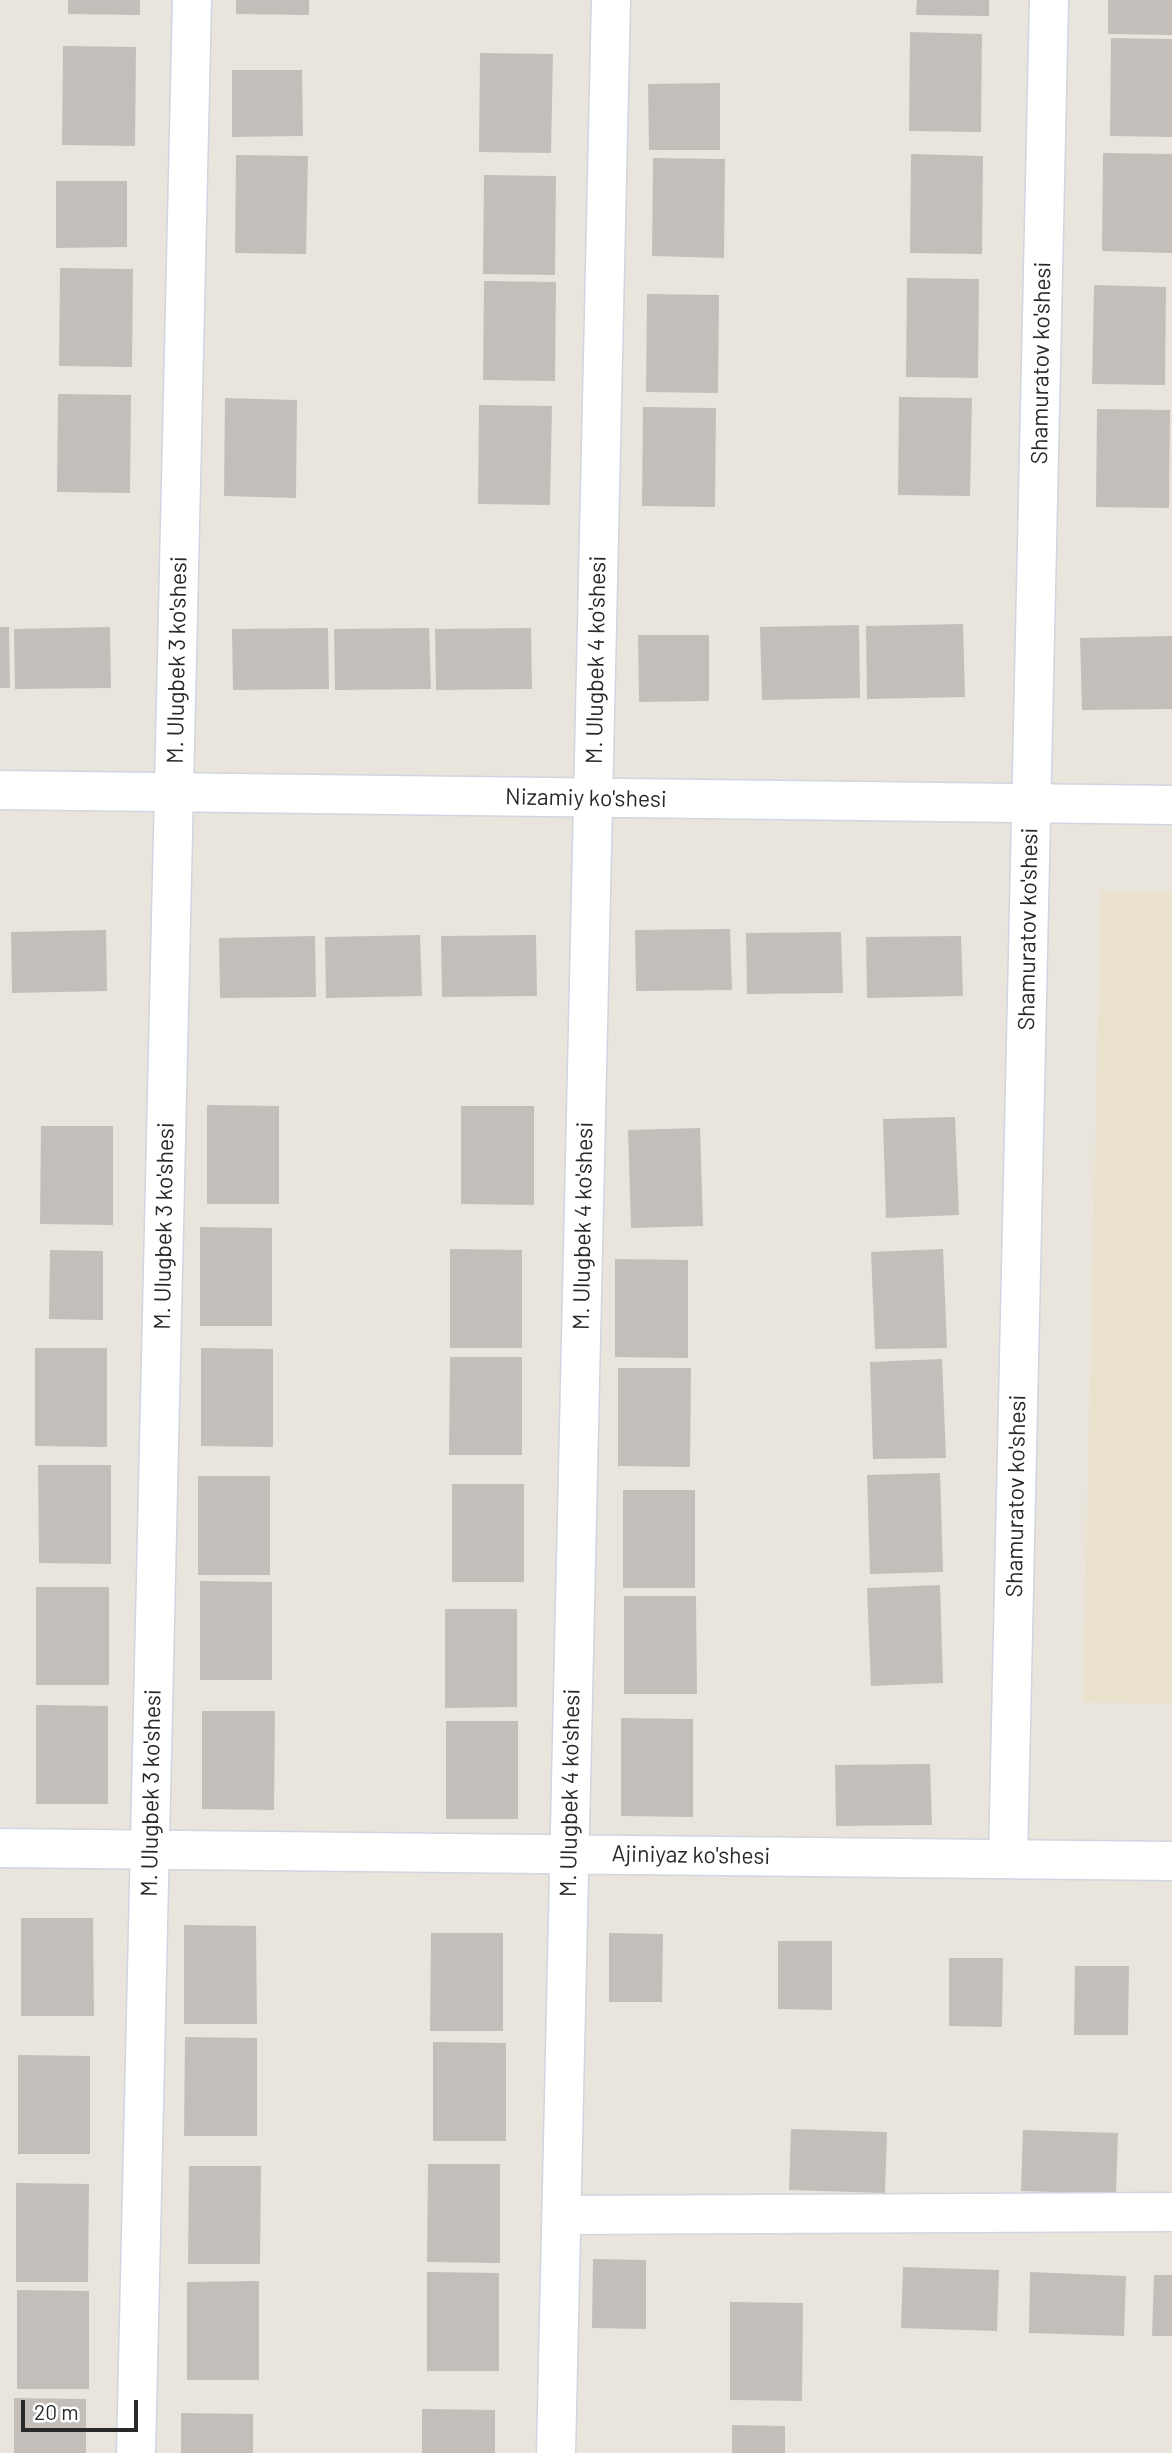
<!DOCTYPE html>
<style>
body{margin:0}
#map{position:relative;width:1172px;height:2453px;overflow:hidden;background:#eae5dc;font-family:Barlow,sans-serif}
canvas{display:block}
.scale{position:absolute;left:21px;top:2400px;width:117px;height:32px;box-sizing:border-box;border:4px solid #292929;border-top:0;padding-left:9px;font-size:21px;line-height:24px;white-space:nowrap;color:#292929;-webkit-text-stroke:5px #fff;paint-order:stroke}
</style>
<div id="map">
<canvas width="1172" height="2453"></canvas>
<div class="scale">20 m</div>
</div>
<script>
const ctx = document.querySelector('canvas').getContext('2d');
ctx.lineJoin = 'round';
function fillPath(path, color) {
  ctx.fillStyle = color;
  ctx.fill(path, 'evenodd');
}
function shape(rows) {
  const path = new Path2D();
  for (const r of rows) {
    path.moveTo(r[0], r[1]);
    for (let i = 2; i < r.length; i += 2) path.lineTo(r[i], r[i + 1]);
  }
  return path;
}
function strokePath(path, color, width, dash) {
  ctx.strokeStyle = color;
  ctx.lineWidth = width;
  ctx.lineCap = dash ? 'butt' : 'round';
  ctx.setLineDash(dash || []);
  ctx.stroke(path);
}
function drawText(font, color, halo, rows, align = 'center') {
  ctx.font = font + ' Barlow,sans-serif';
  ctx.lineWidth = 6;
  ctx.setLineDash([]);
  ctx.textBaseline = 'middle';
  ctx.strokeStyle = halo;
  ctx.fillStyle = color;
  for (const [text, x, y, turn = 0] of rows) {
    ctx.save();
    ctx.translate(x, y);
    ctx.rotate((+turn || 0) * Math.PI / 180);
    ctx.textAlign = isNaN(turn) ? turn : align;
    if (halo) ctx.strokeText(text, 0, 0);
    ctx.fillText(text, 0, 0);
    ctx.restore();
  }
}
fillPath(shape([
 [1101,891,1172,891,1172,1704,1083,1702]
]), '#eae2cd');
fillPath(shape([
 [68,0,140,0,140,15,68,14],
 [236,0,309,0,309,15,236,14],
 [917,0,989,0,989,16,916,15],
 [1108,0,1172,0,1172,35,1108,34],
 [910,32,982,34,981,132,909,131],
 [1111,38,1172,39,1172,137,1110,136],
 [63,46,136,47,135,146,62,145],
 [480,53,553,54,551,153,479,152],
 [232,70,302,70,303,136,232,137],
 [720,83,720,150,649,150,648,84],
 [1103,153,1172,154,1172,253,1102,251],
 [911,154,983,156,982,254,910,253],
 [236,155,308,156,306,254,235,253],
 [653,158,725,159,724,258,652,256],
 [484,175,556,176,555,275,483,274],
 [56,181,127,181,127,247,56,248],
 [60,268,133,269,132,367,59,366],
 [907,278,979,279,978,378,906,377],
 [484,281,556,282,555,381,483,380],
 [1094,285,1166,287,1165,385,1092,384],
 [647,294,719,295,718,393,646,392],
 [58,394,131,395,130,493,57,492],
 [899,397,972,398,970,496,898,495],
 [225,398,297,400,296,498,224,496],
 [479,405,552,406,550,505,478,504],
 [643,407,716,408,715,507,642,506],
 [1097,409,1170,410,1169,508,1096,507],
 [963,624,965,697,867,699,866,626],
 [859,625,860,698,762,700,760,627],
 [0,627,9,627,10,688,0,688],
 [110,627,111,688,15,689,14,629],
 [328,628,329,689,233,690,232,629],
 [429,628,431,689,335,690,334,629],
 [531,628,532,689,436,690,435,629],
 [638,635,709,635,709,701,639,702],
 [1172,636,1172,709,1082,710,1080,638],
 [730,929,732,990,636,991,635,930],
 [106,930,107,991,12,993,11,932],
 [841,932,843,993,747,994,746,933],
 [420,935,422,996,326,998,325,937],
 [536,935,537,996,442,997,441,936],
 [315,936,316,997,220,998,219,938],
 [961,936,963,996,867,998,866,937],
 [207,1105,279,1106,279,1204,207,1204],
 [461,1106,534,1106,534,1205,461,1204],
 [955,1117,959,1215,886,1218,883,1119],
 [41,1126,113,1126,113,1225,40,1224],
 [700,1128,703,1226,631,1228,628,1130],
 [200,1227,272,1228,272,1326,200,1326],
 [450,1249,522,1250,522,1348,450,1348],
 [943,1249,947,1348,875,1349,871,1252],
 [50,1250,103,1251,103,1320,49,1319],
 [615,1259,688,1260,688,1358,615,1357],
 [35,1348,107,1348,107,1447,35,1446],
 [201,1348,273,1349,273,1447,201,1446],
 [450,1357,522,1357,522,1455,449,1455],
 [942,1359,946,1458,873,1459,870,1362],
 [618,1368,691,1368,690,1467,618,1466],
 [38,1465,111,1465,111,1564,39,1563],
 [940,1473,943,1572,870,1574,867,1475],
 [198,1476,270,1476,270,1575,198,1575],
 [452,1484,524,1484,524,1582,452,1582],
 [623,1490,695,1490,695,1588,623,1588],
 [200,1581,272,1582,272,1680,200,1680],
 [940,1585,943,1683,871,1686,867,1588],
 [36,1587,109,1587,109,1685,36,1685],
 [624,1596,696,1596,697,1694,624,1694],
 [445,1609,517,1609,517,1707,445,1708],
 [36,1705,108,1706,108,1804,36,1804],
 [202,1711,275,1711,274,1810,202,1809],
 [621,1718,693,1719,693,1817,621,1816],
 [446,1721,518,1721,518,1819,446,1819],
 [930,1764,932,1825,836,1826,835,1765],
 [21,1918,93,1918,94,2016,21,2016],
 [184,1925,256,1926,257,2024,184,2024],
 [431,1933,503,1933,503,2031,430,2031],
 [609,1933,663,1934,662,2002,609,2002],
 [778,1941,832,1941,832,2010,778,2009],
 [949,1958,1003,1958,1002,2027,949,2026],
 [1075,1966,1129,1966,1128,2035,1074,2035],
 [185,2037,257,2038,257,2136,184,2136],
 [433,2042,506,2043,506,2141,433,2141],
 [18,2055,90,2056,90,2154,18,2154],
 [791,2129,887,2132,885,2193,789,2190],
 [1023,2130,1118,2133,1116,2194,1021,2191],
 [428,2164,500,2164,500,2263,427,2262],
 [189,2166,261,2166,260,2264,188,2264],
 [16,2183,89,2184,88,2282,16,2282],
 [593,2259,646,2260,646,2329,592,2328],
 [903,2267,999,2270,997,2331,901,2328],
 [427,2272,499,2273,499,2371,427,2371],
 [1030,2272,1126,2276,1124,2336,1029,2333],
 [1154,2275,1172,2275,1172,2336,1152,2336],
 [259,2281,259,2380,187,2380,187,2282],
 [17,2290,89,2291,89,2389,17,2389],
 [730,2302,803,2303,802,2401,730,2400],
 [14,2398,86,2399,86,2453,14,2453],
 [422,2409,495,2410,495,2453,422,2453],
 [181,2413,253,2414,253,2453,181,2453],
 [732,2425,785,2426,785,2453,732,2453]
]), '#c3beb9');
const minor = shape([
 [0,790,1172,805],
 [0,1848,1172,1861],
 [1008,1859,1049,0],
 [561,2215,1172,2212],
 [136,2453,192,0],
 [556,2453,611,0]
]);
strokePath(minor, '#d1d4e1', 41);
strokePath(minor, '#fff', 38);
drawText('23px', '#292929', '#fff', [
 ["Shamuratov ko'shesi",1041,363,-89],
 ["M. Ulugbek 3 ko'shesi",177,660,-89],
 ["M. Ulugbek 4 ko'shesi",596,660,-89],
 ["Nizamiy ko'shesi",586,798,1],
 ["Shamuratov ko'shesi",1028,929,-89],
 ["M. Ulugbek 3 ko'shesi",164,1226,-89],
 ["M. Ulugbek 4 ko'shesi",583,1226,-89],
 ["Shamuratov ko'shesi",1016,1496,-89],
 ["M. Ulugbek 3 ko'shesi",151,1793,-89],
 ["M. Ulugbek 4 ko'shesi",570,1793,-89],
 ["Ajiniyaz ko'shesi",691,1855,1]
]);
</script>
